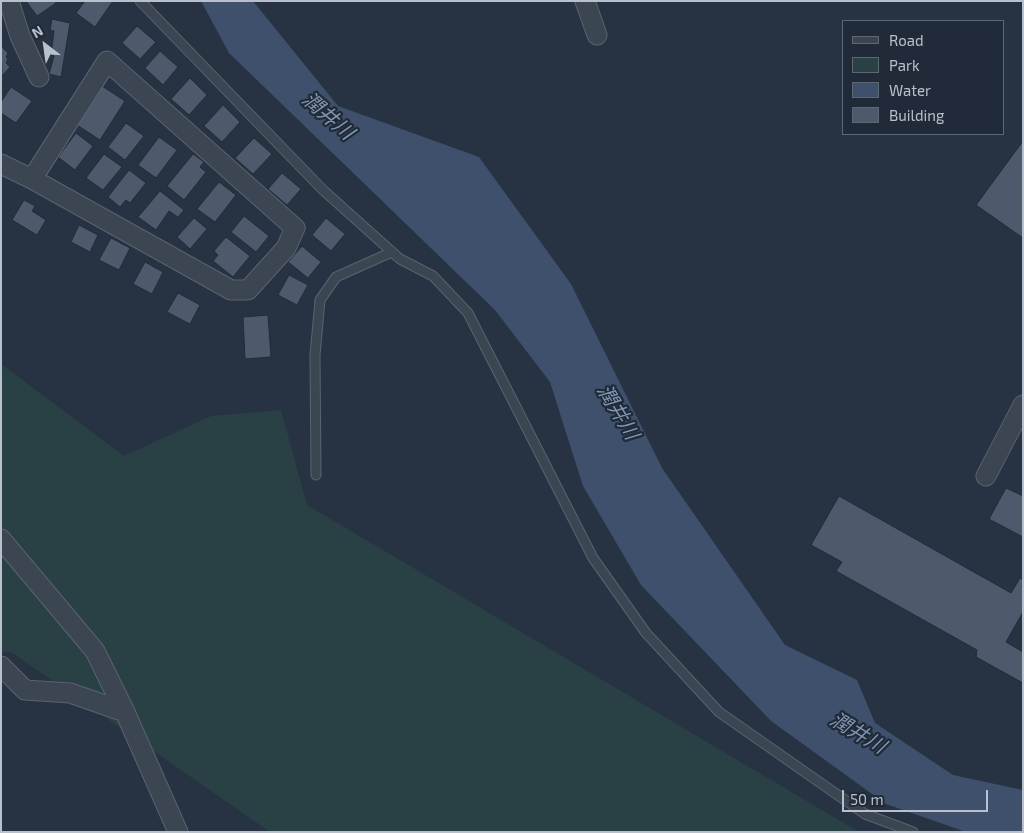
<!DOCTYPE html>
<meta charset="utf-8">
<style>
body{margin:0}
#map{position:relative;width:1024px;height:833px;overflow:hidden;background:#273343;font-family:"Exo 2",sans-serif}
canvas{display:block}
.frame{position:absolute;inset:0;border:2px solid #b9c0cc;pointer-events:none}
.legend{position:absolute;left:842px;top:20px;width:162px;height:115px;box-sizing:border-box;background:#202a38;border:1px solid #5d6673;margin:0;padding:6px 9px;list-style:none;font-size:15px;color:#b9c0cc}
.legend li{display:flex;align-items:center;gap:10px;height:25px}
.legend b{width:25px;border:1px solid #5d6673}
.north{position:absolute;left:20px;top:20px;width:50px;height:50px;-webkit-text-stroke:4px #202a38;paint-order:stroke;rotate:330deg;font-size:14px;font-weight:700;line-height:20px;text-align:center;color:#b9c0cc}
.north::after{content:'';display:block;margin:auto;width:18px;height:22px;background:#b9c0cc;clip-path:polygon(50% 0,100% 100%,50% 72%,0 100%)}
.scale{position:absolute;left:842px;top:790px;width:146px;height:22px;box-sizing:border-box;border:2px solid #b9c0cc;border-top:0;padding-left:6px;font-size:15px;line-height:18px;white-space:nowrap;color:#b9c0cc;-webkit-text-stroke:4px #202a38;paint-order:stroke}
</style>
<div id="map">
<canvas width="1024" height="833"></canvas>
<div class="frame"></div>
<ul class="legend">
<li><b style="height:6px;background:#3c4552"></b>Road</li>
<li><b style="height:14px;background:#294044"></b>Park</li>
<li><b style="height:14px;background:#3e506b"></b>Water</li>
<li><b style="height:14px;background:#4e5a6c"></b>Building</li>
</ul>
<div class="north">N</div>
<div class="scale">50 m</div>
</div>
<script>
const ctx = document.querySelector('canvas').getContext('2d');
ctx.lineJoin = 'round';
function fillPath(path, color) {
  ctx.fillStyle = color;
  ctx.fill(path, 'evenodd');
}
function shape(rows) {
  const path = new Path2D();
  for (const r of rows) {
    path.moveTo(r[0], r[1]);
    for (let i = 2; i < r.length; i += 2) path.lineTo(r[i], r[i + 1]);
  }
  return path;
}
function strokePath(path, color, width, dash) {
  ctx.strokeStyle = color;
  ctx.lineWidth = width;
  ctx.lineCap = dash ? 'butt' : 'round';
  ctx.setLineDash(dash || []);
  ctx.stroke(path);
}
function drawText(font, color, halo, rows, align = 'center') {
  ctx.font = font + ' "Exo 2","Noto Sans JP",sans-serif';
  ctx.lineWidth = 4.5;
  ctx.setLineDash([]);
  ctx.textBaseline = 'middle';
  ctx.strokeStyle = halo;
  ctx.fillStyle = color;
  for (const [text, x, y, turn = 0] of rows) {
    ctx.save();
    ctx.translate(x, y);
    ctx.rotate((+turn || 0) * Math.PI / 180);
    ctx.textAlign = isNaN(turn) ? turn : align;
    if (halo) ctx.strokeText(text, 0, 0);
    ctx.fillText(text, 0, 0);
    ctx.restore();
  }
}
fillPath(shape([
 [1,364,124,456,211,416,281,410,307,505,859,832,270,832,11,652,1,652]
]), '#294044');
fillPath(shape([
 [201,1,253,1,338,106,479,157,571,284,662,468,785,645,857,680,875,723,953,775,1023,790,1023,832,966,832,886,804,771,721,641,585,583,486,550,382,495,310,229,53]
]), '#3e506b');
const building = shape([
 [26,1,55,1,56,3,37,16,26,1],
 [85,1,113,1,95,27,76,13,85,1],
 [52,19,70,23,61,77,49,74,54,56,51,55,54,31,50,30,52,19],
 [137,26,156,42,140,59,122,43,137,26],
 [1,46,8,53,6,57,8,59,6,63,10,67,2,76,1,46],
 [160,51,178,67,163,85,145,68,160,51],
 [190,78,207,95,189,115,171,99,190,78],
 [102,86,125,101,100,140,77,125,102,86],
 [11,87,32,101,16,123,1,113,1,102,11,87],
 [223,105,240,122,222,142,204,126,223,105],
 [126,123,144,136,125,160,108,147,126,123],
 [76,133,93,146,75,170,58,157,76,133],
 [159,137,177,150,156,178,138,165,159,137],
 [254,138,272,154,253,174,235,158,254,138],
 [1023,141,1023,238,976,205,1023,141],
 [104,154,122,167,103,190,86,178,104,154],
 [193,154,204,162,200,167,206,172,184,200,167,186,193,154],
 [129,170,146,183,130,203,126,200,120,207,108,197,129,170],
 [282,173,301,189,287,205,268,189,282,173],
 [219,182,236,195,215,222,197,209,219,182],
 [160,191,184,210,178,217,169,211,156,230,138,217,160,191],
 [24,200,35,206,32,211,46,220,37,235,12,220,24,200],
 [244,216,269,236,256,252,231,232,244,216],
 [194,218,207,229,190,249,177,237,194,218],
 [326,218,345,234,331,251,312,235,326,218],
 [79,225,98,235,90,252,71,242,79,225],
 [226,237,250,256,233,277,213,261,218,255,214,251,226,237],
 [111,238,130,248,119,270,99,260,111,238],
 [302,246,321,262,308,278,288,262,302,246],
 [145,262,163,272,152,294,133,284,145,262],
 [289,275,308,285,297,305,278,295,289,275],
 [178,293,200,305,190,324,167,312,178,293],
 [268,315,271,357,245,359,243,317,268,315],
 [1006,488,1023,496,1023,537,989,519,1006,488],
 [839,496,1011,593,1020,578,1023,580,1023,612,1006,642,1023,652,1023,683,976,657,977,650,836,571,842,562,811,545,839,496]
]);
fillPath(building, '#4e5a6c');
strokePath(building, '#222c3a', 1);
const service = shape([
 [140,1,323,190,400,259,433,276,468,313,593,558,646,633,719,712,865,814,913,832],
 [316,475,315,355,320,300,336,277,392,252]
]);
const minor = shape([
 [9,1,20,36,39,77],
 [585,1,597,35],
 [1,164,32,179,231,290,248,290,286,248,295,228,107,61,32,179],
 [986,476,1023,405],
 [1,539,95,651,125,712,178,832],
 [1,666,25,690,70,693,125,712]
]);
strokePath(service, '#5a6370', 11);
strokePath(minor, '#5a6370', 21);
strokePath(service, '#3c4552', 9);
strokePath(minor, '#3c4552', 19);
drawText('italic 20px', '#8196b2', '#202a38', [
 ["潤井川",328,116,41],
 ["潤井川",618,412,59],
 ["潤井川",858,733,31]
]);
</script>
